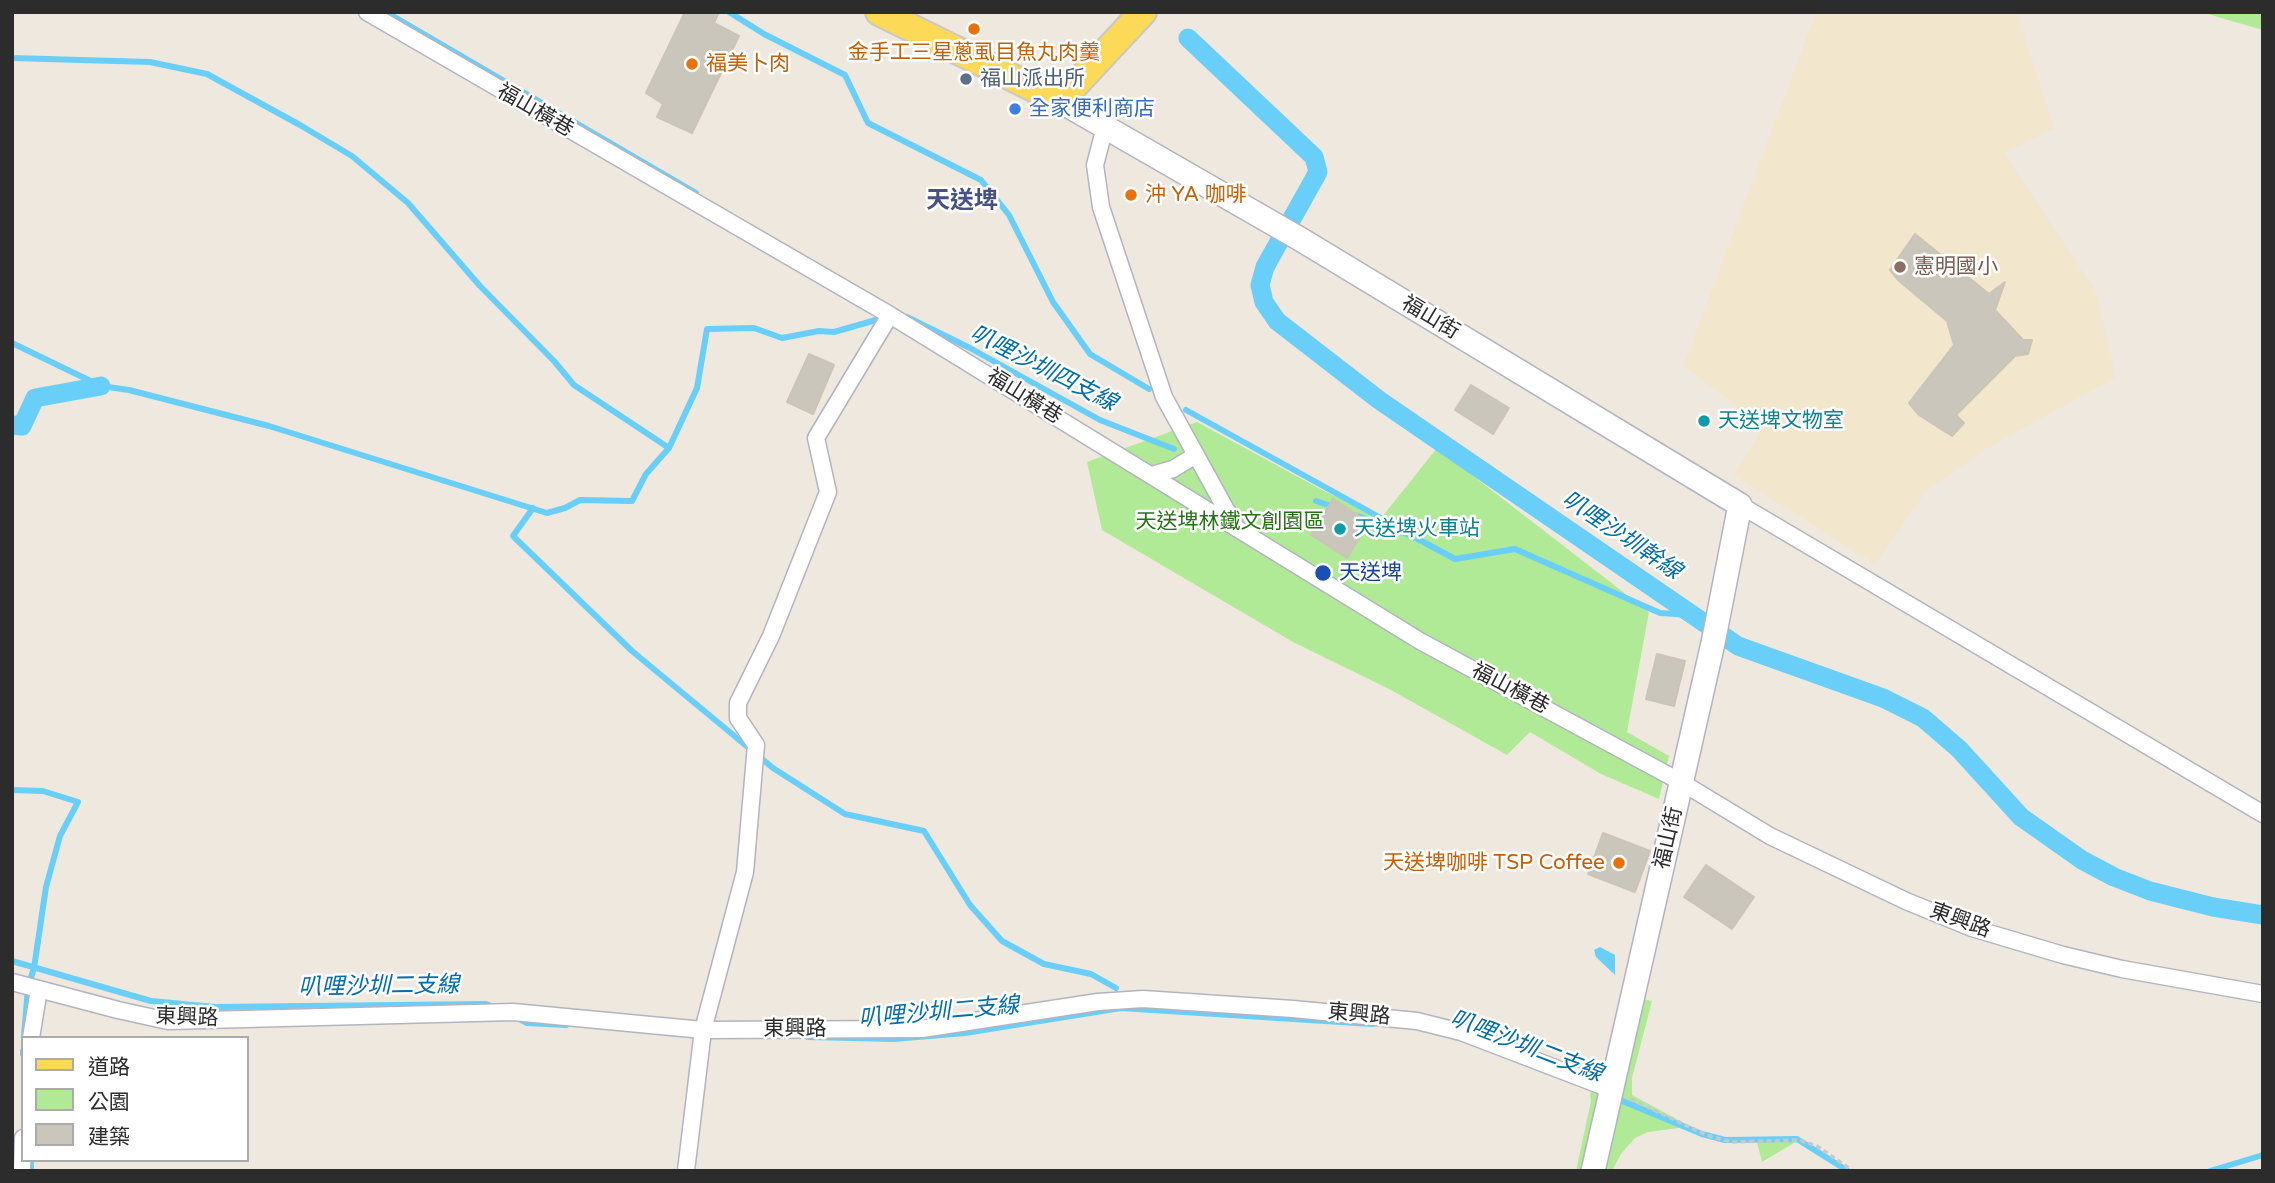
<!DOCTYPE html>
<meta charset="utf-8">
<style>
body{margin:0}
#map{position:relative;width:2275px;height:1183px;overflow:hidden;background:#efe8de;font-family:"Varela Round","Noto Sans TC",sans-serif}
canvas{display:block}
.frame{position:absolute;inset:0;border:14px solid #2c2c2c;pointer-events:none}
.legend{position:absolute;left:21px;top:1036px;width:228px;height:126px;box-sizing:border-box;background:#fff;border:2px solid #ababab;margin:0;padding:9px 12px;list-style:none;font-size:21px;color:#2c2c2c}
.legend li{display:flex;align-items:center;gap:14px;height:35px}
.legend b{width:35px;border:2px solid #ababab}
</style>
<div id="map">
<canvas width="2275" height="1183"></canvas>
<div class="frame"></div>
<ul class="legend">
<li><b style="height:9px;background:#fcd956"></b>道路</li>
<li><b style="height:19px;background:#b1ea96"></b>公園</li>
<li><b style="height:19px;background:#cac6bc"></b>建築</li>
</ul>
</div>
<script>
const ctx = document.querySelector('canvas').getContext('2d');
ctx.lineJoin = 'round';
function fillPath(path, color) {
  ctx.fillStyle = color;
  ctx.fill(path, 'evenodd');
}
function shape(rows) {
  const path = new Path2D();
  for (const r of rows) {
    path.moveTo(r[0], r[1]);
    for (let i = 2; i < r.length; i += 2) path.lineTo(r[i], r[i + 1]);
  }
  return path;
}
function strokePath(path, color, width, dash) {
  ctx.strokeStyle = color;
  ctx.lineWidth = width;
  ctx.lineCap = dash ? 'butt' : 'round';
  ctx.setLineDash(dash || []);
  ctx.stroke(path);
}
function drawText(font, color, halo, rows, align = 'center') {
  ctx.font = font + ' "Varela Round","Noto Sans TC",sans-serif';
  ctx.lineWidth = 5;
  ctx.setLineDash([]);
  ctx.textBaseline = 'middle';
  ctx.strokeStyle = halo;
  ctx.fillStyle = color;
  for (const [text, x, y, turn = 0] of rows) {
    ctx.save();
    ctx.translate(x, y);
    ctx.rotate((+turn || 0) * Math.PI / 180);
    ctx.textAlign = isNaN(turn) ? turn : align;
    if (halo) ctx.strokeText(text, 0, 0);
    ctx.fillText(text, 0, 0);
    ctx.restore();
  }
}
fillPath(shape([
 [1816,12,2017,12,2054,128,2004,153,2096,292,2116,377,1986,449,1927,490,1875,564,1734,475,1764,426,1683,366]
]), '#f2e6cc');
fillPath(shape([
 [2202,12,2263,12,2263,30,2221,18],
 [1197,422,1324,491,1382,517,1437,448,1649,612,1627,732,1669,756,1659,799,1601,774,1530,732,1507,755,1391,690,1293,642,1102,530,1087,462],
 [1333,500,1369,522,1347,557,1311,535],
 [1622,995,1652,1001,1632,1078,1632,1095,1706,1135,1679,1128,1648,1132,1635,1138,1621,1154,1612,1171,1576,1171,1591,1101,1590,1095,1596,1074,1602,1075],
 [1779,1139,1799,1140,1762,1162,1757,1142]
]), '#b1ea96');
fillPath(shape([
 [1600,947,1615,955,1615,975,1596,957,1594,950]
]), '#69cff9');
strokePath(shape([
 [386,12,696,193],
 [729,12,764,34,845,75,868,123,981,180,1009,215,1053,302,1090,354,1149,389],
 [12,58,150,62,207,74,300,125,352,156,408,203,480,286,554,361,574,385,669,448,697,388,707,329,754,328,782,338,819,331,834,332,883,318],
 [907,317,970,348,1100,420,1174,449],
 [12,343,101,386,129,390,269,426,547,513,565,508,580,500,632,501,646,474,669,448],
 [1186,410,1397,527],
 [1316,501,1334,507],
 [533,508,513,536,632,651,773,768,845,814,924,831,970,905,1002,941,1044,964,1091,974,1116,988],
 [1358,516,1414,537,1455,559,1515,549,1660,613,1692,615],
 [12,790,43,791,78,802,60,836,46,887,34,968,28,987,24,1036],
 [12,961,151,1001,215,1007,486,1004,496,1008],
 [516,1017,527,1023,566,1025],
 [808,1037,894,1039,965,1033,1121,1008,1372,1024],
 [23,1051,23,1054],
 [1615,1098,1702,1134,1725,1140,1797,1139,1848,1171],
 [31,1171,31,1160],
 [2210,1171,2263,1155]
]), '#69cff9', 6);
strokePath(shape([
 [1188,38,1314,157,1318,172,1265,267,1260,285,1264,302,1277,321,1379,400,1738,646,1883,698,1923,718,1959,749,2021,817,2082,860,2114,877,2150,891,2213,907,2263,915],
 [12,425,22,426,35,398,101,386]
]), '#69cff9', 19);
const building = shape([
 [685,12,719,12,714,23,739,36,692,133,657,117,663,104,646,93,685,12],
 [1915,234,1989,294,2005,282,1995,310,2023,340,2032,340,2028,354,2015,356,1956,415,1964,423,1952,436,1919,415,1909,403,1954,345,1947,321,1898,280,1890,270,1915,234],
 [809,354,834,365,813,414,787,402,809,354],
 [1471,385,1509,408,1493,434,1455,410,1471,385],
 [1333,499,1369,522,1347,558,1311,535,1333,499],
 [1657,654,1685,661,1674,706,1646,699,1657,654],
 [1603,833,1650,851,1635,892,1588,874,1603,833],
 [1706,865,1754,897,1732,929,1684,897,1706,865]
]);
fillPath(building, '#cac6bc');
strokePath(building, '#cbc4b7', 2);
const street = shape([
 [367,12,890,315,1420,641,1681,782,1770,836,1906,901,1972,928,2063,955,2122,969,2263,994],
 [1105,127,1095,165,1101,207,1164,397,1234,524],
 [1152,475,1173,469,1196,455],
 [1740,505,2263,814],
 [12,982,118,1010,168,1021,513,1012,703,1030,922,1029,1098,1002,1143,999,1293,1009,1417,1021,1461,1032,1610,1089],
 [31,1038,39,989],
 [22,1171,23,1138],
 [686,1171,703,1030,745,872,756,745,738,718,738,703,771,636,828,492,816,438,890,315]
]);
const secondary = shape([
 [1060,101,1300,239,1740,505,1713,643,1593,1171]
]);
const primary = shape([
 [879,12,1060,101,1143,12]
]);
strokePath(street, '#b2b4c1', 19);
strokePath(secondary, '#b2b4c1', 26);
strokePath(primary, '#c8c8c8', 30);
strokePath(shape([
 [1631,1099,1706,1135,1731,1142,1799,1140,1817,1146,1853,1171]
]), '#c8c8c8', 3.5, [5, 3.5]);
strokePath(street, '#fff', 16);
strokePath(secondary, '#fff', 23);
strokePath(primary, '#fcd956', 26);
for (const [x, y, r, color] of [
 [974,29,7,"#e8710a"],
 [692,64,7,"#e8710a"],
 [966,79,7,"#5c6f8a"],
 [1015,109,7,"#3f7fe0"],
 [1131,195,7,"#e8710a"],
 [1900,267,7,"#8d6e63"],
 [1704,421,7,"#0f9aa8"],
 [1340,529,7,"#0f9aa8"],
 [1323,573,9,"#1a4fb4"],
 [1619,863,7,"#e8710a"]
]) {
  const dot = new Path2D();
  dot.arc(x, y, r, 0, 2 * Math.PI);
  ctx.fillStyle = color;
  ctx.fill(dot);
  strokePath(dot, '#fff', 2.5);
}
drawText('21px', '#c56008', '#fff', [
 ["金手工三星蔥虱目魚丸肉羹",974,53,"center"],
 ["福美卜肉",706,64],
 ["沖 YA 咖啡",1145,195],
 ["天送埤咖啡 TSP Coffee",1605,863,"right"]
], 'left');
drawText('21px', '#4e5e75', '#fff', [
 ["福山派出所",980,79]
], 'left');
drawText('21px', '#366cbe', '#fff', [
 ["全家便利商店",1029,109]
], 'left');
drawText('21px', '#2c2c2c', '#fff', [
 ["福山橫巷",535,111,30],
 ["福山街",1430,318,31],
 ["福山橫巷",1024,397,32],
 ["福山橫巷",1510,689,28],
 ["福山街",1669,838,-77],
 ["東興路",1960,921,20],
 ["東興路",1359,1015,5],
 ["東興路",187,1018,2],
 ["東興路",795,1029]
]);
drawText('21px', '#785e54', '#fff', [
 ["憲明國小",1914,267]
], 'left');
drawText('21px', '#0d838f', '#fff', [
 ["天送埤文物室",1718,421],
 ["天送埤火車站",1354,529]
], 'left');
drawText('21px', '#267115', '#fff', [
 ["天送埤林鐵文創園區",1230,522]
]);
drawText('21px', '#164399', '#fff', [
 ["天送埤",1339,573]
], 'left');
drawText('italic 23px', '#026dab', '#fff', [
 ["叭哩沙圳四支線",1043,369,27],
 ["叭哩沙圳幹線",1621,536,34],
 ["叭哩沙圳二支線",379,987,-1],
 ["叭哩沙圳二支線",939,1013,-5],
 ["叭哩沙圳二支線",1526,1047,21]
]);
drawText('bold 24px', '#485182', '#fff', [
 ["天送埤",962,202]
]);
</script>
